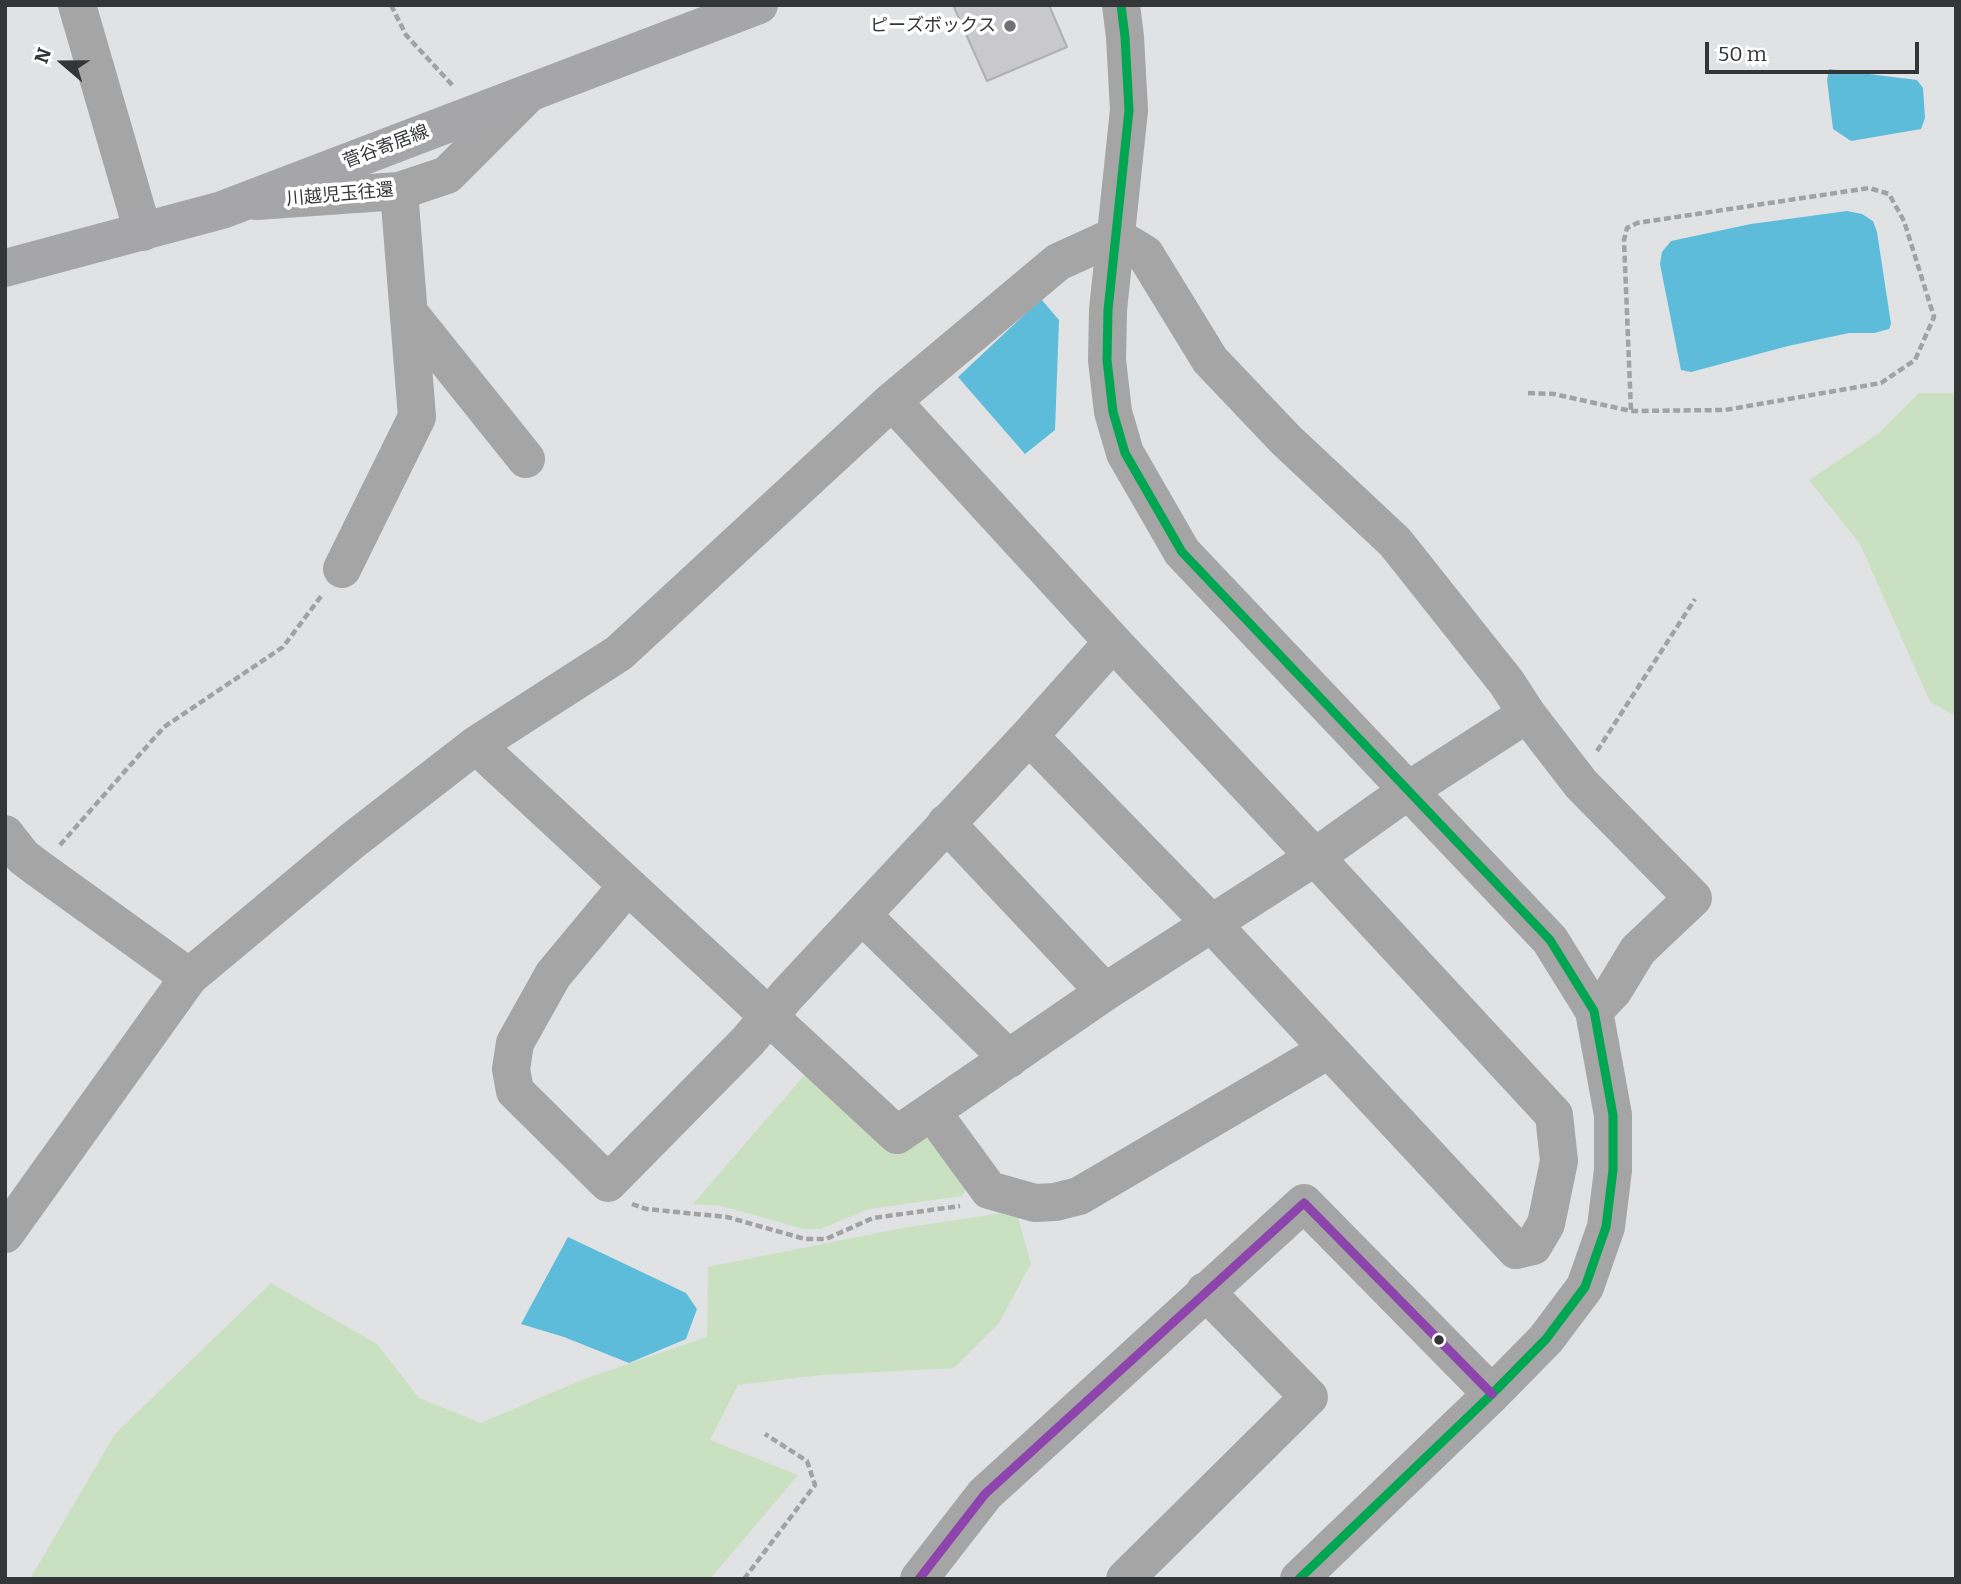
<!DOCTYPE html>
<meta charset="utf-8">
<style>
body{margin:0}
#map{position:relative;width:1961px;height:1584px;overflow:hidden;background:#e0e2e4;font-family:Bitter,serif}
canvas{display:block}
.frame{position:absolute;inset:0;border:7px solid #343537;pointer-events:none}
.north{position:absolute;left:28px;top:28px;width:70px;height:70px;-webkit-text-stroke:5px #fff;paint-order:stroke;rotate:290deg;font-size:19px;font-weight:700;line-height:28px;text-align:center;color:#343537}
.north::after{content:'';display:block;margin:auto;width:24px;height:32px;background:#343537;clip-path:polygon(50% 0,100% 100%,50% 72%,0 100%)}
.scale{position:absolute;left:1705px;top:42px;width:214px;height:32px;box-sizing:border-box;border:4px solid #343537;border-top:0;padding-left:9px;font-size:21px;line-height:24px;white-space:nowrap;color:#343537;-webkit-text-stroke:5px #fff;paint-order:stroke}
</style>
<div id="map">
<canvas width="1961" height="1584"></canvas>
<div class="frame"></div>
<div class="north">N</div>
<div class="scale">50 m</div>
</div>
<script>
const ctx = document.querySelector('canvas').getContext('2d');
ctx.lineJoin = 'round';
function fillPath(path, color) {
  ctx.fillStyle = color;
  ctx.fill(path, 'evenodd');
}
function shape(rows) {
  const path = new Path2D();
  for (const r of rows) {
    path.moveTo(r[0], r[1]);
    for (let i = 2; i < r.length; i += 2) path.lineTo(r[i], r[i + 1]);
  }
  return path;
}
function strokePath(path, color, width, dash) {
  ctx.strokeStyle = color;
  ctx.lineWidth = width;
  ctx.lineCap = dash ? 'butt' : 'round';
  ctx.setLineDash(dash || []);
  ctx.stroke(path);
}
function drawText(font, color, halo, rows, align = 'center') {
  ctx.font = font + ' Bitter,"Noto Sans JP",serif';
  ctx.lineWidth = 7;
  ctx.setLineDash([]);
  ctx.textBaseline = 'middle';
  ctx.strokeStyle = halo;
  ctx.fillStyle = color;
  for (const [text, x, y, turn = 0] of rows) {
    ctx.save();
    ctx.translate(x, y);
    ctx.rotate((+turn || 0) * Math.PI / 180);
    ctx.textAlign = isNaN(turn) ? turn : align;
    if (halo) ctx.strokeText(text, 0, 0);
    ctx.fillText(text, 0, 0);
    ctx.restore();
  }
}
fillPath(shape([
 [1919,393,1956,393,1956,716,1930,702,1860,544,1809,480,1878,434],
 [808,1071,921,1138,934,1141,968,1186,962,1196,869,1209,820,1229,804,1229,722,1206,693,1204],
 [1016,1211,1031,1263,999,1323,954,1368,822,1375,738,1385,710,1440,798,1475,710,1579,30,1579,115,1434,271,1283,377,1344,419,1398,481,1423,584,1379,707,1337,708,1267,903,1228]
]), '#c9e1c1');
fillPath(shape([
 [1829,69,1917,80,1923,88,1925,118,1921,129,1851,141,1833,129,1827,80],
 [1847,211,1862,214,1873,221,1877,232,1891,324,1889,329,1874,333,1849,333,1788,346,1691,372,1681,370,1660,264,1662,252,1671,241,1751,224],
 [1041,299,1059,320,1055,430,1025,454,958,377],
 [568,1237,686,1293,697,1309,686,1339,629,1363,564,1337,521,1324]
]), '#5dbcda');
const building = shape([
 [953,5,1049,5,1067,47,987,81,953,5]
]);
fillPath(building, '#c9c9cb');
strokePath(building, '#b0b0b2', 2);
strokePath(shape([
 [391,5,406,35,454,87],
 [1528,393,1554,394,1631,411,1725,410,1881,383,1915,360,1934,317,1904,221,1889,194,1869,188,1637,223,1627,228,1624,240,1631,411],
 [1597,751,1695,599],
 [60,845,164,727,283,647,322,595],
 [632,1204,646,1209,727,1217,805,1239,826,1239,873,1218,960,1206],
 [744,1579,815,1485,807,1461,765,1434]
]), '#a2a2a3', 4.5, [7, 3.5]);
strokePath(shape([
 [77,5,143,232],
 [1121,5,1125,37,1129,110,1108,310,1107,360,1113,412,1125,453,1182,552,1550,940,1594,1011,1613,1115,1613,1170,1606,1227,1585,1287,1546,1339,1492,1394,1299,1579],
 [256,201,399,191,447,175,529,93],
 [409,313,526,459],
 [892,401,1113,642,1315,857,1554,1115,1559,1161,1546,1224,1533,1246,1516,1250,1212,924,1029,736],
 [342,569,417,417,399,191],
 [476,745,897,1135,1105,992,1315,857,1409,790,1527,714],
 [946,823,1105,992],
 [5,834,23,857,39,869,189,977],
 [627,886,553,975,515,1043,511,1069,515,1091,608,1183,747,1042,787,995,1029,736,1113,642],
 [863,916,1009,1059],
 [932,1112,989,1190,1035,1203,1055,1202,1079,1196,1328,1050],
 [5,1234,189,977,352,841,476,745,619,653,892,401,1058,262,1115,236,1145,254,1210,360,1286,440,1395,542,1507,683,1527,714,1581,784,1693,898,1638,950,1613,991,1594,1011],
 [919,1579,985,1494,1304,1203,1492,1394],
 [1125,1579,1309,1397,1205,1291]
]), '#a4a5a4', 38);
strokePath(shape([
 [5,268,222,210,759,5]
]), '#a6a6a8', 38);
strokePath(shape([
 [1121,5,1125,37,1129,110,1108,310,1107,360,1113,412,1125,453,1182,552,1550,940,1594,1011,1613,1115,1613,1170,1606,1227,1585,1287,1546,1339,1492,1394,1299,1579]
]), '#00a651', 9);
strokePath(shape([
 [919,1579,985,1494,1304,1203,1492,1394]
]), '#8e44ad', 9);
for (const [x, y, r, color] of [
 [1010,26,7,"#707274"],
 [1439,1340,6,"#343537"]
]) {
  const dot = new Path2D();
  dot.arc(x, y, r, 0, 2 * Math.PI);
  ctx.fillStyle = color;
  ctx.fill(dot);
  strokePath(dot, '#fff', 2.5);
}
drawText('18px', '#343537', '#fff', [
 ["ピーズボックス",996,26]
], 'right');
drawText('18px', '#343537', '#fff', [
 ["菅谷寄居線",386,147,-21],
 ["川越児玉往還",340,195,-5]
]);
</script>
